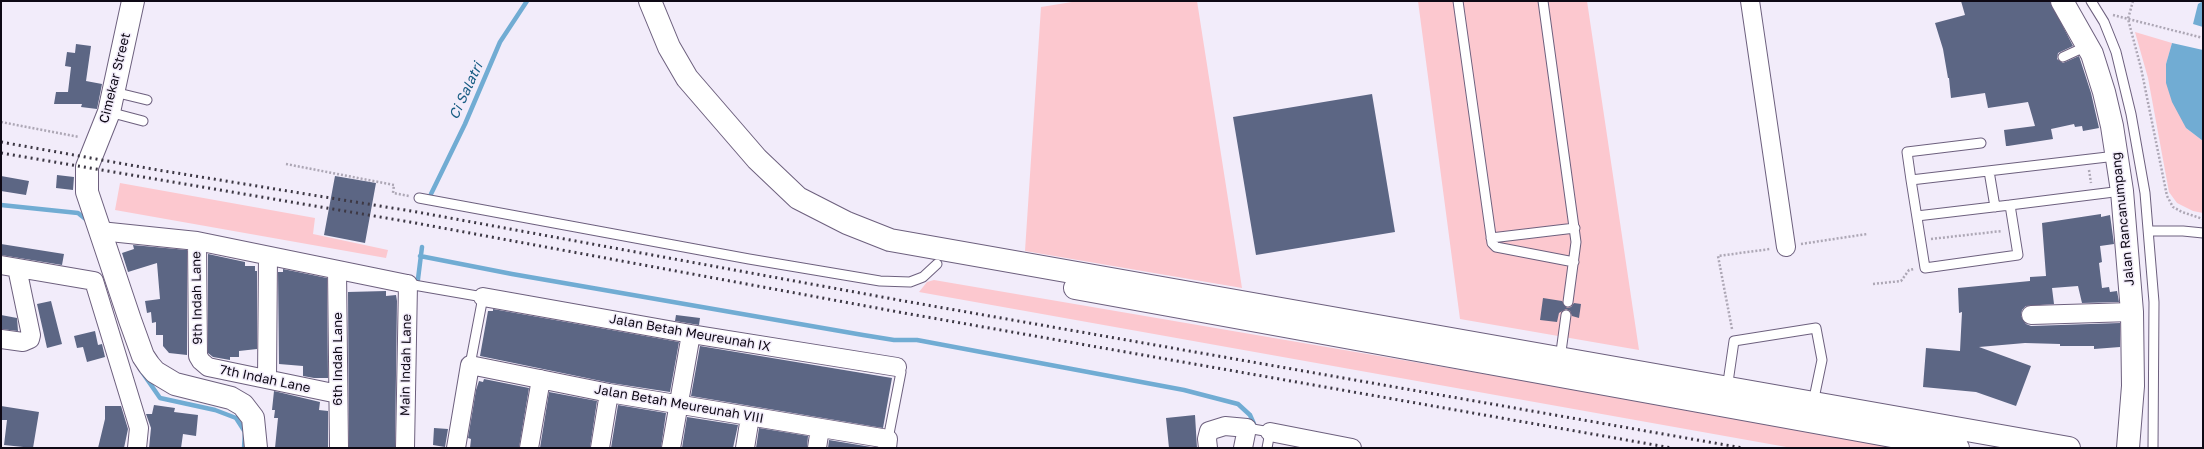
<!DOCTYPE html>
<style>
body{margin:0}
#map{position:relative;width:2204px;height:449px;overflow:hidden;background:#f2ecfa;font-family:"Golos Text",sans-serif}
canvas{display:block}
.frame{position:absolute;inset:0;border:2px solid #0e0915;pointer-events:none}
</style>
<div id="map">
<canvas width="2204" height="449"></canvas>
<div class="frame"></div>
</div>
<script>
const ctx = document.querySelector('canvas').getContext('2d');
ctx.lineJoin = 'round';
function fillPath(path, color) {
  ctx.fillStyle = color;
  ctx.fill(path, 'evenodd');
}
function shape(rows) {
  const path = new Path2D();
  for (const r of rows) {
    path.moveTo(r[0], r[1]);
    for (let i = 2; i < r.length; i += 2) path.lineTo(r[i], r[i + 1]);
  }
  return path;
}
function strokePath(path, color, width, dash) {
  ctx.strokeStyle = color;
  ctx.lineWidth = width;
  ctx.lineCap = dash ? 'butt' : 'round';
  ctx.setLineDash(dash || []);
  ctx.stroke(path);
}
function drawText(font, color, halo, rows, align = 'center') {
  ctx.font = font + ' "Golos Text",sans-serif';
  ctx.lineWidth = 3;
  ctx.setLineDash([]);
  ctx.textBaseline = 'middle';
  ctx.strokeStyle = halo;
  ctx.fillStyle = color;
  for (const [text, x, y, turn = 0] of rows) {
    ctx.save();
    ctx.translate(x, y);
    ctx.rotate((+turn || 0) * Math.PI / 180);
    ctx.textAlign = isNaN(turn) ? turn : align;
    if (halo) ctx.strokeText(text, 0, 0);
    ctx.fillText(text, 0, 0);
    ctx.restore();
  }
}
fillPath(shape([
 [1078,1,1197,1,1242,288,1025,251,1041,7],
 [1418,1,1587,1,1639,350,1460,319],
 [2135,32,2172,43,2166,64,2186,128,2203,141,2203,213,2193,211,2177,203,2169,192,2148,78],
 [120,183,315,218,313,234,388,250,386,258,115,210],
 [934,280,1678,407,1897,448,1792,448,919,292,927,282]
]), '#fcc8cf');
fillPath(shape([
 [2203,1,2203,27,2193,24,2198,4],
 [2172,43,2203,50,2203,141,2186,128,2172,102,2166,83,2166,64]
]), '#71acd3');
strokePath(shape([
 [431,194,465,124,500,42,527,1],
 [1,205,78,213,88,221],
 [420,256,512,274,863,335,894,340,917,340,1184,390,1238,404,1250,415,1254,424],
 [417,287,422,247],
 [140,369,160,398,215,410,236,418,245,432,244,448]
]), '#71acd3', 4.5);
fillPath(shape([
 [1961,1,2050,1,2073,46,2058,53,2057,59,2063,63,2079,56,2091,93,2099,128,2083,131,2082,126,2075,127,2074,124,2051,129,2053,139,2008,146,2006,146,2004,130,2035,126,2028,102,1988,108,1985,93,1951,98,1949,78,1948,78,1943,49,1935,23,1965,15],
 [76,44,91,46,86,81,102,84,97,109,81,107,82,104,54,104,56,92,68,92,71,67,65,66,67,52,75,53],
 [1372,94,1395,232,1256,255,1233,117],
 [57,175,74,177,73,190,56,188],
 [1,176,29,181,26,195,1,191],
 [335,176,376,183,365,243,324,235],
 [2101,214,2101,217,2110,215,2114,244,2100,246,2102,262,2099,263,2102,288,2109,287,2110,292,2117,291,2119,302,2082,303,2078,286,2052,288,2054,304,2026,306,2022,310,2021,316,2026,324,2031,326,2120,323,2120,347,2094,349,2094,346,2060,346,2060,344,2025,343,1979,347,2031,366,2016,406,1976,392,1923,387,1926,348,1960,351,1962,312,1959,313,1958,288,2030,281,2030,277,2046,276,2042,223],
 [1,244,64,254,62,265,1,255],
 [133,245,187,250,187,355,169,353,163,346,163,335,156,335,156,322,152,323,151,312,147,313,145,301,160,299,157,263,128,272,122,253,134,249],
 [208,254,245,262,245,266,255,266,255,271,257,271,257,349,239,351,239,357,230,357,230,360,213,357,208,353],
 [283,269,327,278,328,378,314,378,303,376,303,366,279,364,278,272,283,272],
 [386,291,386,296,396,295,397,301,395,448,349,448,348,292],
 [1543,298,1562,301,1567,308,1571,307,1574,303,1581,304,1579,318,1572,316,1570,311,1566,309,1559,313,1557,322,1540,320],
 [51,301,62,344,47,348,37,304],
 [493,309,679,342,670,392,611,383,480,356,488,311,493,311],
 [1,315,17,318,18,331,1,329],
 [676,315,700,318,699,325,675,321],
 [95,331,98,345,102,344,105,357,87,362,83,347,77,348,74,336],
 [700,346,892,378,883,428,691,396],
 [484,379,529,388,519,448,470,448,471,439,468,438,476,390,479,381,483,382],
 [274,391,320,402,319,410,328,411,328,448,275,448,278,418,274,418,275,410,272,410],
 [549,392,597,401,590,448,540,448],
 [154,405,175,408,174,412,198,415,196,436,183,434,181,448,149,448,151,428,146,414,152,414],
 [618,405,666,413,661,448,611,448],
 [1,406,39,412,33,448,4,445,7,420,1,420],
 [105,406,121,406,128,429,124,448,98,448,105,419],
 [1195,415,1197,448,1169,448,1166,418],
 [687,417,738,425,733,448,682,448],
 [434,428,448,429,445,447,433,445],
 [759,428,808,436,807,448,756,448],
 [829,440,871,447,828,448]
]), '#5c6684');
const service = shape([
 [1458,1,1492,243,1496,247,1574,262],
 [1543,1,1576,242,1568,302],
 [2091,1,2104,22,2116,52,2131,114,2145,193,2154,302,2153,448],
 [2063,57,2087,46],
 [114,92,147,100],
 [109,112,143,121],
 [2116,156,1911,180,1925,268,2018,255,2010,205,2122,191],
 [1989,171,1995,207],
 [1911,180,1907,152,1981,143],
 [419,198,749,259,880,281,910,282,923,277,937,264],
 [1917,216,2010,205],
 [2149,231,2183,231,2203,233],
 [1491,238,1575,228],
 [408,284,483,297,470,365],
 [1560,359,1566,315],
 [1727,389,1734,341,1816,328,1822,360,1813,403],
 [1247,428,1270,432,1267,448],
 [888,439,901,372,897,367]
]);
const minor = shape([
 [1750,1,1786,247],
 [100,231,197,241,407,284],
 [197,241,198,356,201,361,208,367,338,394],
 [1,265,94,281,139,428,137,448],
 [337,270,339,448],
 [483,297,691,334,897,367],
 [2031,315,2132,312],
 [1,339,23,342,30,339,31,335,17,268],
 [267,379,268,256],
 [1270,432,1352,448],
 [405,448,408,284],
 [456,448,470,365,609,393,888,439,887,448],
 [529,448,541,379],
 [600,448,609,393],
 [671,448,691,334],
 [745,448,750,417],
 [817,448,820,428],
 [1208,448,1207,439,1209,431,1225,426,1247,428,1243,448]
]);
const tertiary = shape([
 [133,1,109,112,87,167,87,192,130,320,143,356,149,365,155,372,175,384,231,398,243,405,253,418,256,448],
 [650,1,669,47,687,78,757,159,798,198,847,223,890,240,2069,448],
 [1075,288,1958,448]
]);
const secondary = shape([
 [2062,1,2092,54,2104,92,2112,126,2122,191,2132,312,2133,386,2128,448]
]);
strokePath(service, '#6d607e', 11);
strokePath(minor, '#6d607e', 20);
strokePath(tertiary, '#6d607e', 24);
strokePath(secondary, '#6d607e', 24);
strokePath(shape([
 [2133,1,2128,19,2141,68,2167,196,2173,207,2182,212,2203,219],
 [2113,15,2203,38],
 [1,122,79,137],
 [286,164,394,185,393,193,409,196],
 [2089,170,2091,183],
 [1931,239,2002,231],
 [1801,244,1867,234],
 [1873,284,1901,281,1909,270,1914,269],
 [1732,329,1718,256,1770,249]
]), '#ada7b5', 2.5, [2, 2]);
strokePath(service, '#fff', 9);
strokePath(minor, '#fff', 18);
strokePath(tertiary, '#fff', 22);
strokePath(secondary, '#fff', 22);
strokePath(shape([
 [1,142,158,170,417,212,904,301,1743,448],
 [1,153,410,222,904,313,1672,448]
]), '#3d3844', 3, [2, 4]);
drawText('13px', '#0e0915', '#f2ecfa', [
 ["Cimekar Street",115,78,-76],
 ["Jalan Rancanumpang",2123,219,-96],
 ["9th Indah Lane",197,298,-91],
 ["Jalan Betah Meureunah IX",690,333,10],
 ["6th Indah Lane",338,359,-90],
 ["Main Indah Lane",406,365,-89],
 ["7th Indah Lane",265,379,12],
 ["Jalan Betah Meureunah VIII",679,404,10]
]);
drawText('italic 14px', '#195d84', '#f2ecfa', [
 ["Ci Salatri",466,91,-65]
]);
</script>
